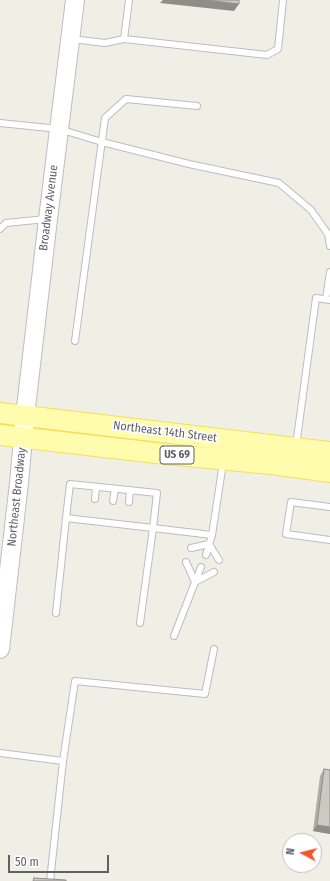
<!DOCTYPE html>
<style>
body{margin:0}
#map{position:relative;width:330px;height:881px;overflow:hidden;background:#f0efe6;font-family:"Fira Sans Condensed",sans-serif}
canvas{display:block}
.north{position:absolute;left:282px;top:833px;width:40px;height:40px;box-sizing:border-box;background:#fff;border:1px solid #bfc0c2;border-radius:50%;rotate:277deg;font-size:11px;font-weight:700;line-height:16px;text-align:center;color:#5e6167}
.north::after{content:'';display:block;margin:auto;width:14px;height:18px;background:#ef552e;clip-path:polygon(50% 0,100% 100%,50% 72%,0 100%)}
.scale{position:absolute;left:8px;top:855px;width:101px;height:18px;box-sizing:border-box;border:2px solid #5e6167;border-top:0;padding-left:5px;font-size:12px;line-height:14px;white-space:nowrap;color:#5e6167;-webkit-text-stroke:3px #fff;paint-order:stroke}
</style>
<div id="map">
<canvas width="330" height="881"></canvas>
<div class="north">N</div>
<div class="scale">50 m</div>
</div>
<script>
const ctx = document.querySelector('canvas').getContext('2d');
ctx.lineJoin = 'round';
function shape(rows) {
  const path = new Path2D();
  for (const r of rows) {
    path.moveTo(r[0], r[1]);
    for (let i = 2; i < r.length; i += 2) path.lineTo(r[i], r[i + 1]);
  }
  return path;
}
function strokePath(path, color, width, dash) {
  ctx.strokeStyle = color;
  ctx.lineWidth = width;
  ctx.lineCap = dash ? 'butt' : 'round';
  ctx.setLineDash(dash || []);
  ctx.stroke(path);
}
function fillPath(path, color) {
  ctx.fillStyle = color;
  ctx.fill(path, 'evenodd');
}
function drawText(font, color, halo, rows, align = 'center') {
  ctx.font = font + ' "Fira Sans Condensed",sans-serif';
  ctx.lineWidth = 3.5;
  ctx.setLineDash([]);
  ctx.textBaseline = 'middle';
  ctx.strokeStyle = halo;
  ctx.fillStyle = color;
  for (const [text, x, y, turn = 0] of rows) {
    ctx.save();
    ctx.translate(x, y);
    ctx.rotate((+turn || 0) * Math.PI / 180);
    ctx.textAlign = isNaN(turn) ? turn : align;
    if (halo) ctx.strokeText(text, 0, 0);
    ctx.fillText(text, 0, 0);
    ctx.restore();
  }
}
const service = shape([
 [72,39,105,43,124,39,267,55,278,49,283,0],
 [124,39,129,0],
 [0,123,59,129,102,142,189,164,279,183,311,210,328,234,330,246],
 [0,229,6,223,46,219],
 [326,299,330,272],
 [75,341,105,118,126,99,197,106],
 [296,446,316,298,330,300],
 [95,499,96,487],
 [113,501,115,489],
 [129,502,130,490],
 [330,507,291,502,286,534,330,540],
 [191,548,209,544,219,560],
 [206,555,212,535,223,463],
 [186,562,195,582,214,572],
 [56,613,66,518],
 [140,623,153,528,157,493,70,484,66,518,92,521,153,528,212,535],
 [174,636,201,567],
 [0,753,63,761,50,881],
 [63,761,75,681,205,694,214,649]
]);
const secondary = shape([
 [0,649,19,483,25,416,48,219,75,0]
]);
const primary = shape([
 [0,413,330,452],
 [0,435,156,453,271,464,330,472]
]);
strokePath(service, '#bbbdc2', 8);
strokePath(secondary, '#bcbec4', 20);
strokePath(primary, '#f6de5a', 22);
strokePath(service, '#fff', 6);
strokePath(secondary, '#fff', 18);
strokePath(primary, '#fffcad', 20);
fillPath(shape([
 [324,769,330,770,330,834,313,831,320,776]
]), '#afaea7');
fillPath(shape([
 [163,0,205,0,239,4,234,11,160,3],
 [317,825,330,827,330,834,313,831]
]), '#8e8d88');
const building = shape([
 [205,0,239,0,239,4,205,0],
 [324,769,330,770,330,827,317,825,324,769],
 [34,878,66,880,66,881,33,881,34,878]
]);
fillPath(building, '#cbcac2');
strokePath(building, '#8e8d88', 1);
for (const [x, y, w] of [
 [177,455,34]
]) {
  const box = new Path2D();
  box.roundRect(x - w / 2, y - 9, w, 18, 3);
  ctx.fillStyle = '#fff';
  ctx.fill(box);
  strokePath(box, '#5e6167', 1);
}
drawText('bold 11px', '#5e6167', null, [
 ["US 69",177,455]
]);
drawText('12px', '#5e6167', '#fff', [
 ["Broadway Avenue",49,208,-83],
 ["Northeast 14th Street",165,432,7],
 ["Northeast Broadway",17,497,-84]
]);
</script>
